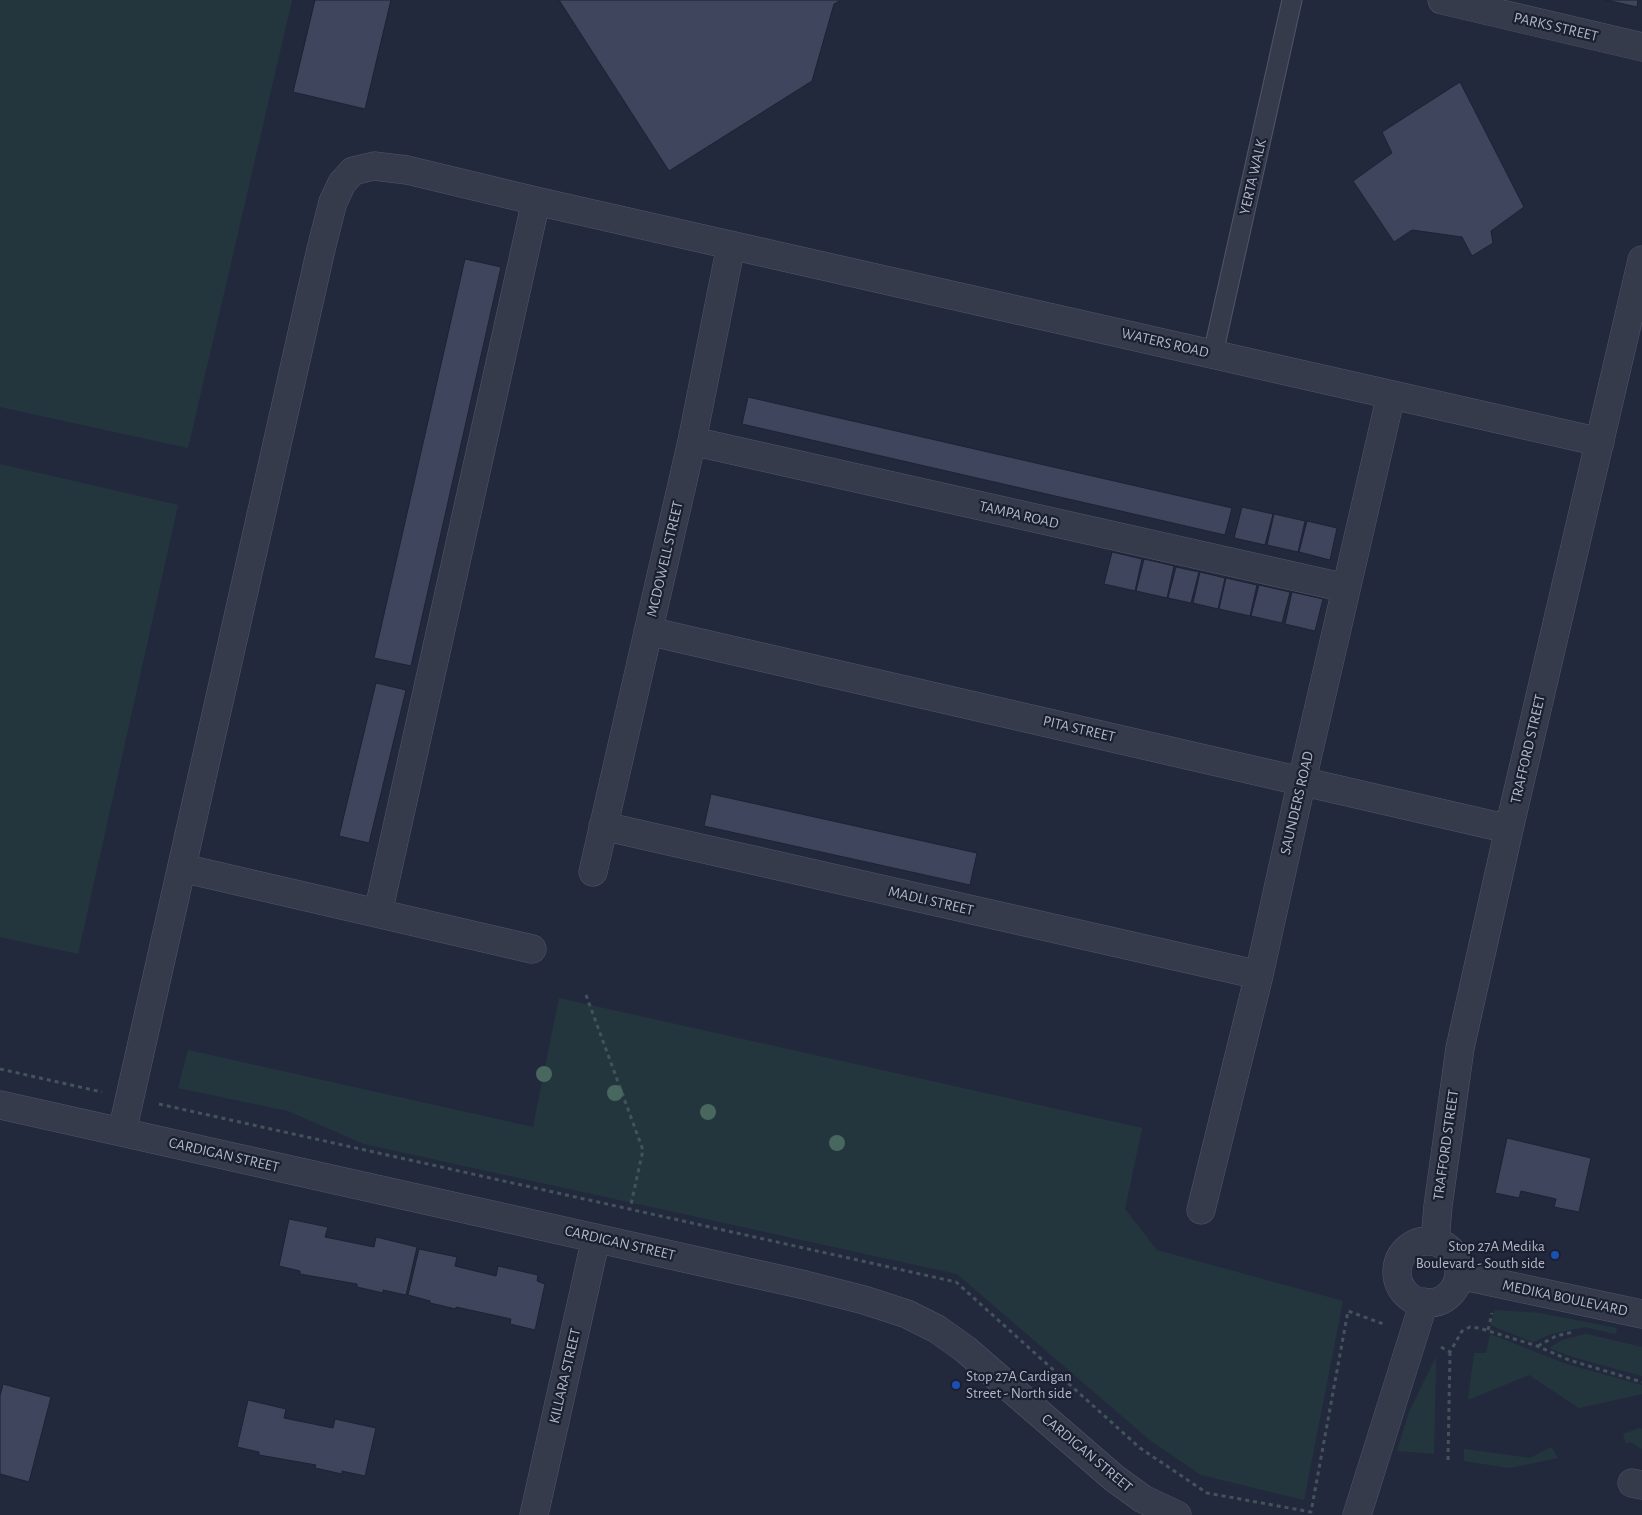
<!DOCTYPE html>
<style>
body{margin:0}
canvas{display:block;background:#22293c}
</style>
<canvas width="1642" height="1515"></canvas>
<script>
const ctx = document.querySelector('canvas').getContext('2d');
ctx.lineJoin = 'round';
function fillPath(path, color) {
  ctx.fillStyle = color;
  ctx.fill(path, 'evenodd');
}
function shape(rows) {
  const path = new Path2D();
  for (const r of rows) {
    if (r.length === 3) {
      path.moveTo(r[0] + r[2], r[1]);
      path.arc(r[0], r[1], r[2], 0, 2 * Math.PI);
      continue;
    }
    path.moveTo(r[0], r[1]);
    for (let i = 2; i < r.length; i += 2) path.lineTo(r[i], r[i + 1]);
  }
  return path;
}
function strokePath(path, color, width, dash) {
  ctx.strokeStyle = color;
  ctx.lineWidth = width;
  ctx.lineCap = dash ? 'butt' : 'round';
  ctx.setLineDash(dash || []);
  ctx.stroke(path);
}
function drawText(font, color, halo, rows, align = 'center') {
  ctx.font = font + ' "Alegreya Sans",sans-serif';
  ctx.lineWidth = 4.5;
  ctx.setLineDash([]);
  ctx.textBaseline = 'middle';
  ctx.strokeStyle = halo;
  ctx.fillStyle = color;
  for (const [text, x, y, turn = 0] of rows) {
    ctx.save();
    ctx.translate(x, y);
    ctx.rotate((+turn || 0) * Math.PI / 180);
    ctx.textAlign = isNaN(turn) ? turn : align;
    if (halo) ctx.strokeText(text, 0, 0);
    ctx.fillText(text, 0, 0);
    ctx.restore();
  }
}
fillPath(shape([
 [0,0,292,0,188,448,0,407],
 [0,464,178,505,78,954,0,937],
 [559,998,1142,1128,1125,1209,1157,1250,1343,1301,1304,1500,1201,1475,1151,1441,957,1274,364,1144,288,1111,178,1088,188,1050,533,1127],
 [1495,1310,1539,1313,1617,1328,1615,1334,1585,1327,1551,1334,1533,1342,1490,1325],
 [1490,1334,1566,1364,1642,1385,1642,1394,1579,1408,1529,1375,1468,1400,1474,1353,1486,1353],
 [1586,1334,1642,1347,1642,1376,1576,1358,1549,1348,1562,1340],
 [1436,1357,1434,1454,1397,1451,1409,1412],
 [1640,1428,1642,1429,1642,1449,1630,1442,1626,1444,1623,1434],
 [1551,1447,1558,1458,1509,1468,1464,1461,1464,1449,1530,1458]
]), '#24363d');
const building = shape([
 [315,0,391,0,365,109,293,92,315,0],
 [559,0,841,0,834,4,812,81,669,171,559,0],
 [1606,0,1638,0,1637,7,1606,0],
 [1460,82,1524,207,1491,231,1493,243,1472,256,1462,237,1412,230,1394,242,1353,181,1392,153,1382,132,1460,82],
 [465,259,501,267,411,666,374,658,465,259],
 [748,397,1232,508,1225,535,742,424,748,397],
 [1242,507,1273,514,1265,545,1234,538,1242,507],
 [1274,514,1305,521,1298,552,1267,545,1274,514],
 [1307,521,1337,528,1330,560,1299,552,1307,521],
 [1112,552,1142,559,1135,591,1104,584,1112,552],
 [1144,559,1174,566,1167,598,1136,591,1144,559],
 [1176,567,1199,572,1191,603,1168,598,1176,567],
 [1200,572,1225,578,1218,609,1193,603,1200,572],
 [1226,578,1257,585,1250,616,1219,609,1226,578],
 [1259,585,1290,592,1282,623,1251,616,1259,585],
 [1292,592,1323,599,1315,631,1285,624,1292,592],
 [376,683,406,690,369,843,339,836,376,683],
 [711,794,977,853,970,885,704,826,711,794],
 [1507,1138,1591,1158,1579,1212,1554,1207,1556,1199,1521,1191,1519,1198,1495,1193,1507,1138],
 [289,1219,328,1227,325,1237,374,1247,376,1237,417,1247,406,1295,383,1290,383,1293,357,1287,357,1284,300,1274,300,1271,279,1266,289,1219],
 [419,1249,457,1257,455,1266,496,1276,498,1266,538,1275,537,1281,545,1284,535,1330,510,1324,511,1319,456,1307,456,1309,430,1303,430,1301,408,1295,419,1249],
 [3,1384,51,1397,29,1482,0,1474,0,1396,3,1384],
 [248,1400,286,1409,284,1418,333,1428,335,1419,376,1428,365,1476,342,1471,342,1474,315,1468,316,1465,259,1455,259,1452,237,1447,248,1400]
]);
fillPath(building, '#3e455c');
strokePath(building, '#1d2233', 1);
const lane = shape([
 [1213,354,1292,0]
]);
const street = shape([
 [1442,0,1642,47],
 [692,441,1346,588],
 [648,631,1509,829],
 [603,826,1259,975],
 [182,868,532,949],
 [593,872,692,441,731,245],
 [378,913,536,201],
 [0,1105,805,1285,864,1300,907,1314,937,1329,965,1349,1114,1478,1143,1499,1177,1515],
 [122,1132,321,249,333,202,342,183,353,171,374,166,407,170,536,201,1600,442],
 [1201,1210,1259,975,1302,780,1391,395],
 [1428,1272,31],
 [1435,1242,1438,1206,1460,1048,1509,829,1642,260],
 [1459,1275,1642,1314],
 [1632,1483,1642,1485],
 [534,1515,596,1238],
 [1357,1515,1424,1302]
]);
strokePath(lane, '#515667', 21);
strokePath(street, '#515667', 29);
strokePath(shape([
 [586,995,643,1150,630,1209],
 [0,1069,102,1092],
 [159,1104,956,1282,1140,1448,1207,1493,1311,1512,1348,1311,1386,1325],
 [1488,1330,1492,1313],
 [1538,1346,1556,1336,1573,1332],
 [1441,1347,1450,1352,1462,1331,1470,1327,1479,1328,1537,1346,1569,1360,1642,1382],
 [1448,1460,1450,1352]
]), '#42535a', 3, [4, 4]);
strokePath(lane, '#363b4c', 19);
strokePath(street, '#363b4c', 28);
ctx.fillStyle = '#48675f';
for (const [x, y] of [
 [544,1074],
 [615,1093],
 [708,1112],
 [837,1143]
]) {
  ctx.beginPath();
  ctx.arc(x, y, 8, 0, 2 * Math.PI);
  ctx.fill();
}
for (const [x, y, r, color] of [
 [1555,1255,5,"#1a4fb4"],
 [956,1385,5,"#1a4fb4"]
]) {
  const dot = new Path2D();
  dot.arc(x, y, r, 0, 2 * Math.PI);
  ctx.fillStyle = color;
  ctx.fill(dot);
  strokePath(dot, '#1b2031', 2);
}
drawText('15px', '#b2b6c8', '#1b2031', [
 ["PARKS STREET",1556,27,13],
 ["YERTA WALK",1253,177,-77],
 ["WATERS ROAD",1165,343,13],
 ["TAMPA ROAD",1019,515,13],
 ["MCDOWELL STREET",665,559,-77],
 ["PITA STREET",1079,729,13],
 ["TRAFFORD STREET",1528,749,-77],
 ["SAUNDERS ROAD",1297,803,-77],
 ["MADLI STREET",931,901,13],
 ["TRAFFORD STREET",1446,1145,-82],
 ["CARDIGAN STREET",224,1155,13],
 ["CARDIGAN STREET",620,1243,13],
 ["MEDIKA BOULEVARD",1565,1298,12],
 ["KILLARA STREET",565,1376,-77],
 ["CARDIGAN STREET",1087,1453,40]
]);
drawText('15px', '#b2b6c8', '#1b2031', [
 ["Stop 27A Medika",1545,1246],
 ["Boulevard - South side",1545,1263],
 ["Stop 27A Cardigan",966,1376,"left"],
 ["Street - North side",966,1393,"left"]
], 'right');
</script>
